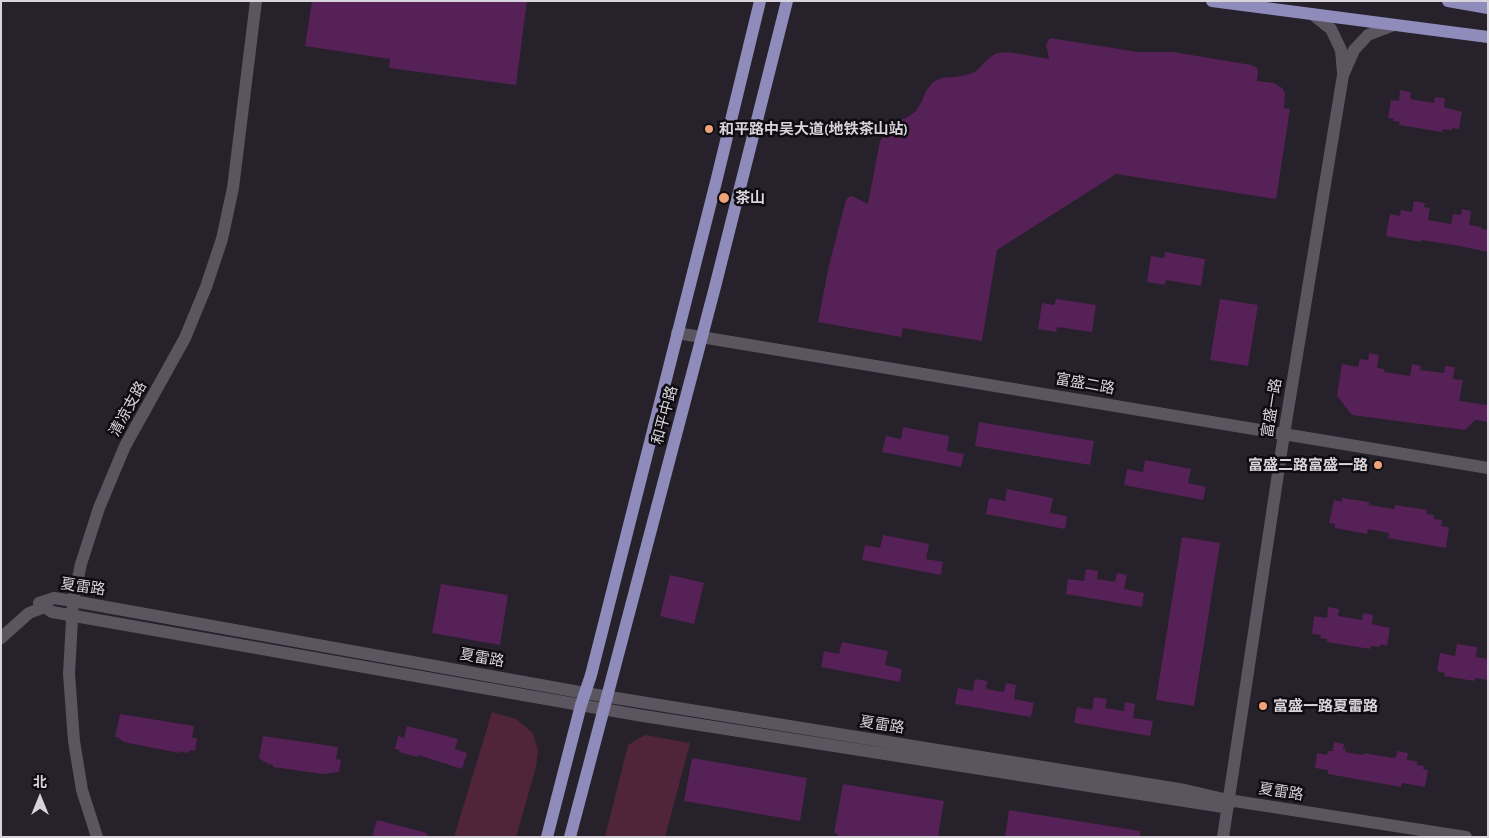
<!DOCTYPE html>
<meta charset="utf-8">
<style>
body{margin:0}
#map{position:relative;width:1489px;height:838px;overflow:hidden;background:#26212b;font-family:"Alegreya Sans","Noto Sans SC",sans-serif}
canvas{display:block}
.frame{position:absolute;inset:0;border:2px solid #d7d4db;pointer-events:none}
.north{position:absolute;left:15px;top:773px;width:50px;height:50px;-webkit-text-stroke:4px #0e0c10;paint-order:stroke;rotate:0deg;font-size:14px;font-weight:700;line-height:20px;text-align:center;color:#d7d4db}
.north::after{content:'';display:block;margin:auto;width:18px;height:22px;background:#d7d4db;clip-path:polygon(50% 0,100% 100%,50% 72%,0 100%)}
</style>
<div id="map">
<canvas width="1489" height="838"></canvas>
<div class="frame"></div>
<div class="north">北</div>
</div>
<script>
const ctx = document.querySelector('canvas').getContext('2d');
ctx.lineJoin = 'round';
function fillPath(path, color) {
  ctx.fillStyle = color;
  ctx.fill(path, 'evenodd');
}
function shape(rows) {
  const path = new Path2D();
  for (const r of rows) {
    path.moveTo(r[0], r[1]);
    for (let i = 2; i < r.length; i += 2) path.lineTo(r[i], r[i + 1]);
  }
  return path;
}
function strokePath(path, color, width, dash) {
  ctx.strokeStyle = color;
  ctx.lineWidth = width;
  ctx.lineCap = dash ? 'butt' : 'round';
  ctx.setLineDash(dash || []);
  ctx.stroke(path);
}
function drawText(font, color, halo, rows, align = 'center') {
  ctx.font = font + ' "Alegreya Sans","Noto Sans SC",sans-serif';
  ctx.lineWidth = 5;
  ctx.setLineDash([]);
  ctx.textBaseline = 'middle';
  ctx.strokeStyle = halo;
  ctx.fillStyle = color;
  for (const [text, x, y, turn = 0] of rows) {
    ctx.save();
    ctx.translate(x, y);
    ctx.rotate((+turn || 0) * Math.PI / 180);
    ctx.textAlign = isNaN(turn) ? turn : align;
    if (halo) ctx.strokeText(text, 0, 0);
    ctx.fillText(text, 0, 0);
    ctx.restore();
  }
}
fillPath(shape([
 [492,712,516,719,533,733,538,751,536,767,516,837,454,837],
 [645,735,690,743,665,837,605,837,628,745]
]), '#50253c');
fillPath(shape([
 [312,1,527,1,516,85,389,68,390,59,305,46],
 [1050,38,1138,52,1173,52,1251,65,1256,67,1258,71,1257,81,1274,83,1282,88,1285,93,1284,108,1290,109,1276,199,1116,174,997,250,982,341,903,328,901,337,818,322,829,265,846,200,850,196,854,197,868,204,880,141,883,137,889,134,891,121,906,118,916,111,922,101,926,91,933,82,942,78,963,76,975,72,988,59,995,54,1004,52,1014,53,1049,59,1046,45],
 [1400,90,1411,92,1410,99,1434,103,1435,97,1445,98,1444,107,1462,112,1459,129,1452,128,1452,130,1443,129,1442,132,1399,125,1400,122,1393,121,1394,119,1388,118,1391,100,1399,101],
 [1414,201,1425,203,1424,207,1430,208,1428,220,1451,224,1453,214,1461,215,1462,209,1471,211,1469,225,1482,227,1481,229,1488,230,1488,252,1454,245,1421,240,1421,242,1386,236,1390,214,1400,216,1401,210,1412,212],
 [1165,252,1205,259,1201,286,1166,280,1165,285,1147,282,1151,256,1164,258],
 [1056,299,1096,305,1092,332,1057,327,1056,332,1038,329,1042,303,1054,305],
 [1220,299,1258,305,1248,366,1210,360],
 [1369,353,1379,355,1377,368,1384,369,1384,372,1410,376,1412,364,1421,366,1420,370,1444,373,1445,366,1455,367,1453,379,1463,380,1459,401,1488,405,1488,422,1475,420,1465,430,1352,415,1337,396,1342,364,1358,367,1360,359,1368,360],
 [979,422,1094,441,1090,465,975,446],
 [903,427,949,436,947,451,964,454,961,467,882,452,886,436,901,439],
 [1145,460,1191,469,1188,483,1206,487,1203,500,1124,485,1127,469,1143,472],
 [1007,489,1053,498,1050,513,1067,516,1065,529,986,514,989,498,1005,501],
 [1342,498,1369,502,1369,505,1394,509,1395,505,1427,510,1426,514,1434,515,1434,519,1442,520,1441,526,1449,527,1446,548,1388,538,1389,533,1368,529,1367,534,1335,528,1335,524,1329,523,1334,500,1342,502],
 [883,535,929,544,926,559,943,562,941,575,862,560,865,545,880,548],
 [1182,537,1220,543,1194,706,1156,700],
 [1086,569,1098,571,1097,579,1115,582,1117,573,1127,575,1124,589,1144,593,1142,607,1066,594,1068,579,1084,581],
 [670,575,704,583,694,624,660,616],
 [441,584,508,595,500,645,432,633],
 [1328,607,1339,609,1338,616,1362,620,1363,613,1373,615,1372,624,1390,628,1387,646,1380,644,1380,647,1371,646,1370,649,1327,642,1327,639,1320,638,1321,635,1312,634,1314,616,1327,618],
 [842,642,888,651,885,665,902,669,900,682,821,667,824,651,839,654],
 [1457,644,1477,647,1476,657,1488,659,1488,680,1475,678,1474,681,1444,676,1445,673,1437,671,1440,653,1455,656],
 [975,679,987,681,986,689,1004,692,1006,683,1016,685,1014,699,1034,703,1031,717,955,704,958,688,973,691],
 [1094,697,1107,699,1105,708,1124,711,1125,702,1135,704,1133,718,1153,721,1150,736,1074,723,1077,707,1092,710],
 [120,714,194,726,192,738,197,738,195,751,191,750,187,753,180,751,180,753,123,742,123,740,119,740,120,738,115,737],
 [407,726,458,739,455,749,467,753,462,769,418,755,417,757,399,752,400,750,395,749,398,736,404,738],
 [263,736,338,747,336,759,341,760,339,772,323,774,273,767,273,765,267,764,267,762,263,762,263,760,259,759],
 [1334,742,1344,744,1343,749,1346,749,1345,752,1363,755,1364,753,1393,758,1396,757,1397,751,1408,753,1407,760,1417,761,1417,765,1424,766,1423,769,1428,770,1425,787,1402,783,1401,787,1328,774,1328,770,1315,768,1317,753,1327,755,1328,751,1333,751],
 [692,758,807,778,800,821,684,801],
 [843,784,944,801,938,837,837,837,838,834,834,833],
 [1009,810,1140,831,1140,837,1005,837],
 [377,820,427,833,427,837,372,837]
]), '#562156');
strokePath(shape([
 [1312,14,1331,29,1341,50,1343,73],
 [677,333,1488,468],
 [39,603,54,598,73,601,585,693,1185,790,1228,800,1466,837],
 [39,603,52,612,637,715,1223,807],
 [1,638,29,613,45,607],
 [97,837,82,790,74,741,69,674,73,601,81,564,99,508,125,446,185,338,206,287,222,239,233,188,256,1],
 [1223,837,1284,434,1343,75,1354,50,1368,35,1394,25]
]), '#5b5560', 12);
strokePath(shape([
 [1212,1,1488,37],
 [1448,1,1488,8],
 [547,837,581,705,591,675,717,178,760,1],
 [570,837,715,287,787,1]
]), '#8f8bbb', 12);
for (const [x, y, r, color] of [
 [709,129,5,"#efa377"],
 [724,198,6,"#efa377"],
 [1378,465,5,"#efa377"],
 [1263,706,5,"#efa377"]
]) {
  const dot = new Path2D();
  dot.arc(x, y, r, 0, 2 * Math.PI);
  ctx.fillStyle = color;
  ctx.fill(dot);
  strokePath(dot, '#0e0c10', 2);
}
drawText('bold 15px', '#d7d4db', '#0e0c10', [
 ["和平路中吴大道(地铁茶山站)",719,129],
 ["茶山",735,198],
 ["富盛二路富盛一路",1368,465,"right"],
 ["富盛一路夏雷路",1273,706]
], 'left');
drawText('15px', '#d7d4db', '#0e0c10', [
 ["富盛二路",1085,384,10],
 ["富盛一路",1272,408,-81],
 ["清凉支路",128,409,-61],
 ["和平中路",665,415,-75],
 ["夏雷路",83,587,8],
 ["夏雷路",482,658,10],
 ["夏雷路",882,725,9],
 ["夏雷路",1281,792,9]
]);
</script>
